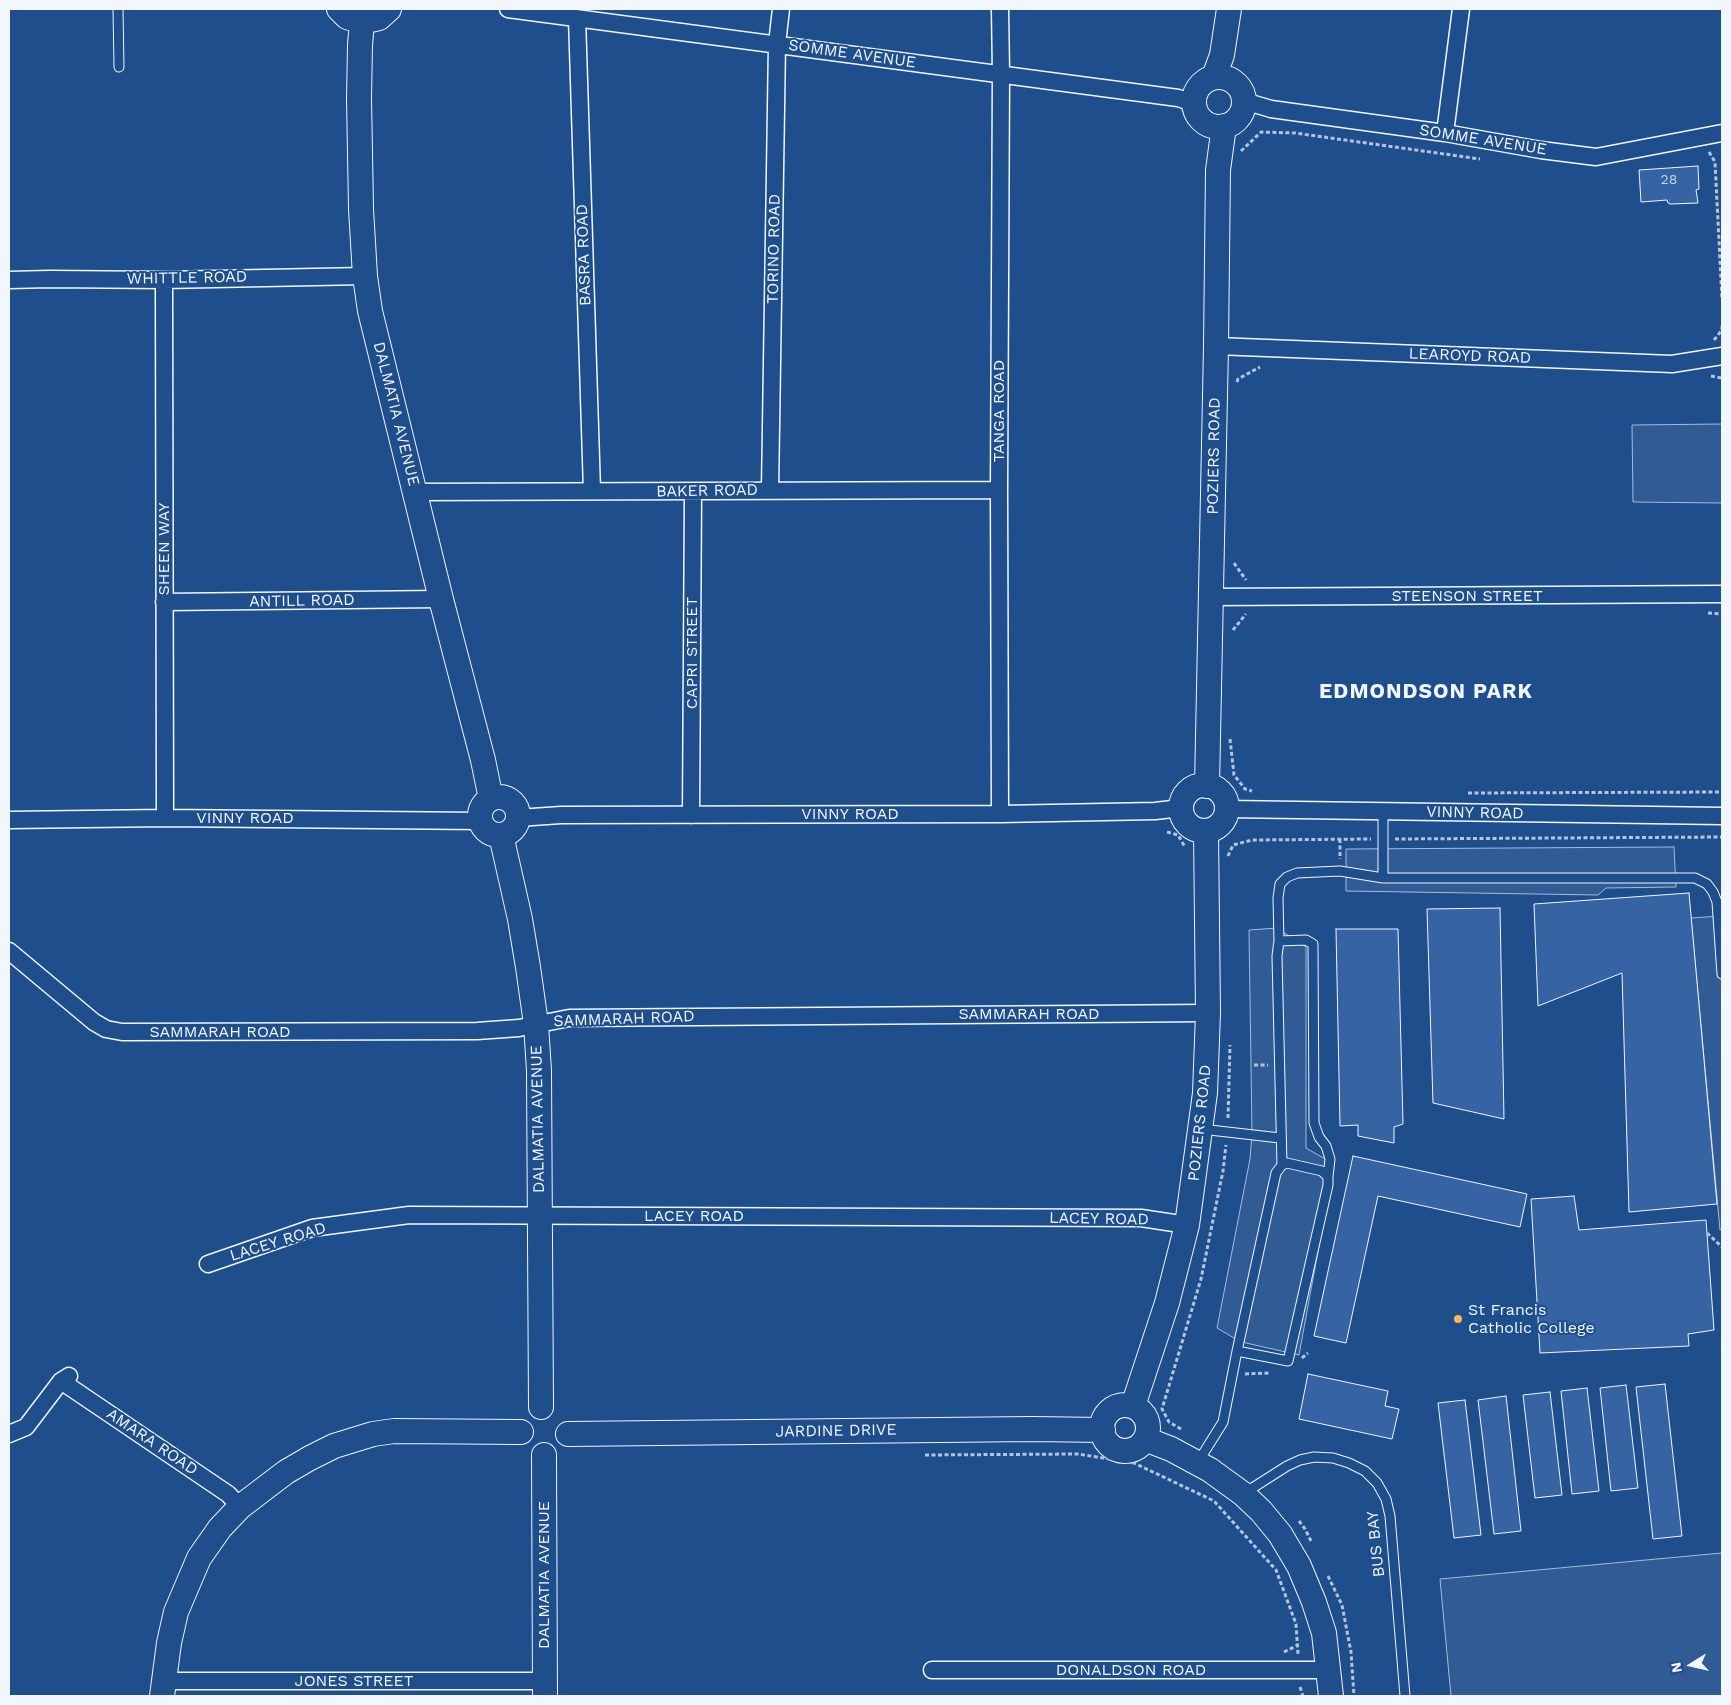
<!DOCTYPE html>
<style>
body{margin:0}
#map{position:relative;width:1731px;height:1705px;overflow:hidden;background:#1f4e8c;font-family:"Work Sans",sans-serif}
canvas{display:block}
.frame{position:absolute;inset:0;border:10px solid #f2f6ff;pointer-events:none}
.north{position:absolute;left:1666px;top:1640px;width:50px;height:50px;-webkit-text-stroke:4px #1f4e8c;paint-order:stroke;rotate:260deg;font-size:14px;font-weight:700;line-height:20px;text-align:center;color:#f2f6ff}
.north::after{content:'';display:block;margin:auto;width:18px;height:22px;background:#f2f6ff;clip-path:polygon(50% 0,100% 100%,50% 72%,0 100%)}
</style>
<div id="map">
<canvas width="1731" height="1705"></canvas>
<div class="frame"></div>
<div class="north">N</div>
</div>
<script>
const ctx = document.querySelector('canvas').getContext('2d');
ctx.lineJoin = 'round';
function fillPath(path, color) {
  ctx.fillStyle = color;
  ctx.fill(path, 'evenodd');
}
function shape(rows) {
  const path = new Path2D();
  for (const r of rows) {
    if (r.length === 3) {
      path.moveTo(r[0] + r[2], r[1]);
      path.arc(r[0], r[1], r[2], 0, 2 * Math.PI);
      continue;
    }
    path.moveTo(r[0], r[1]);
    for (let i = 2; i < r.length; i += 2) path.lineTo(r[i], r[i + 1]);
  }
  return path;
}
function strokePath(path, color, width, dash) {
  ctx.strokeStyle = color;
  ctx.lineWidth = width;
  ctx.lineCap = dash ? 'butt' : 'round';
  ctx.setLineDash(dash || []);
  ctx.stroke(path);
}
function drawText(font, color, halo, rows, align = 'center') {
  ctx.font = font + ' "Work Sans",sans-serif';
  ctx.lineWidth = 4;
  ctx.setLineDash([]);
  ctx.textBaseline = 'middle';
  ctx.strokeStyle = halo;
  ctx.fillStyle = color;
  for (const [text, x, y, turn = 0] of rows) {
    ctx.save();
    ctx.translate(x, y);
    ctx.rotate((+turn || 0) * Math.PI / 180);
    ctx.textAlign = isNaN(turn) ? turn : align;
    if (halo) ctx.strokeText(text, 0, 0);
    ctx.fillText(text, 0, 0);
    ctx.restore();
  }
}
const built = shape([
 [1722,424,1722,503,1633,502,1632,425,1722,424],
 [1674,847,1676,887,1606,888,1598,895,1346,891,1346,849,1674,847],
 [1722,916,1722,1229,1720,1230,1691,918,1722,916],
 [1277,928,1306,947,1306,1148,1334,1164,1299,1355,1246,1343,1234,1338,1217,1328,1250,1159,1252,1134,1249,930,1277,928],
 [1722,1553,1722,1696,1451,1696,1440,1579,1722,1553]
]);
fillPath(built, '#305b95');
strokePath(built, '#a8bbd7', 1);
const building = shape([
 [1698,166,1699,189,1696,190,1698,203,1670,204,1668,203,1667,200,1641,202,1639,170,1698,166],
 [1689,893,1717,1204,1629,1212,1622,973,1538,1006,1534,904,1689,893],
 [1500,908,1504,1119,1433,1103,1427,909,1500,908],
 [1336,929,1398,929,1403,1124,1394,1127,1394,1143,1358,1136,1358,1125,1340,1126,1336,929],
 [1353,1156,1527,1194,1520,1227,1378,1196,1346,1343,1314,1336,1353,1156],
 [1574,1196,1579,1230,1706,1220,1714,1330,1688,1334,1689,1346,1540,1353,1531,1199,1574,1196],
 [1308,1374,1388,1391,1385,1406,1399,1409,1392,1439,1299,1419,1308,1374],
 [1665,1384,1682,1536,1653,1539,1636,1387,1665,1384],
 [1626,1385,1638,1488,1611,1491,1600,1388,1626,1385],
 [1587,1388,1599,1491,1572,1494,1561,1391,1587,1388],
 [1550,1392,1562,1495,1535,1498,1523,1395,1550,1392],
 [1506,1396,1521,1531,1494,1534,1478,1400,1506,1396],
 [1465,1400,1481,1535,1454,1538,1438,1403,1465,1400]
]);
fillPath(building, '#3563a3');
strokePath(building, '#f2f6ff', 1);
const lane = shape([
 [118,9,119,67],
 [1383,811,1383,878],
 [1279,941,1278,898,1280,884,1287,877,1297,873,1340,871,1383,878,1695,878,1707,884,1713,892,1717,902,1722,974],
 [1201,1129,1280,1138],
 [1282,1165,1277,956,1279,941,1306,940,1313,944,1314,1123,1319,1137,1326,1146,1330,1159,1328,1177],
 [1198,1462,1223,1422,1237,1351,1276,1173,1282,1165,1287,1163,1322,1171,1328,1177,1328,1185,1288,1361,1237,1351],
 [1243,1494,1287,1466,1300,1460,1314,1457,1333,1458,1349,1463,1365,1471,1377,1483,1386,1499,1390,1516,1405,1696]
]);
const street = shape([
 [508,9,1178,98,1194,103],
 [1000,9,1001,73,999,490,1000,814],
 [577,18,592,491],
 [1244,101,1271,109,1445,133,1541,150,1596,157,1722,133],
 [1445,133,1461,9],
 [9,280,50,279,164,280,365,276],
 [164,280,165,818],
 [1216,346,1672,364,1722,356],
 [770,490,777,44,781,9],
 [415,492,999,490],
 [1211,597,1722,594],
 [164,602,441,599],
 [1227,809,1722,816],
 [691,815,693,492],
 [518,818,561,815,1000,814,1155,811,1181,808],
 [9,820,165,818,481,821],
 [9,951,94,1022,106,1029,122,1032,477,1031,519,1028,569,1018,1208,1013],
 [208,1264,312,1228,409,1215,1141,1218,1187,1225],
 [61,1381,228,1494,240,1507],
 [9,1434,26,1427,61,1381,69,1376],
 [932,1670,1329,1670],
 [164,1681,545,1681]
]);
const secondary = shape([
 [339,9,347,17,362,22,379,18,389,9],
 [362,22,360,45,359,98,361,209,365,276,370,311,441,599,483,760,491,799],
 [1214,77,1222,55,1229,9],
 [1219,102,25],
 [1204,808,23],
 [1207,786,1216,346,1218,170,1224,126],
 [499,816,19],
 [501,835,520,919,528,967,536,1024,539,1071,541,1407],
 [1125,1428,23],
 [1133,1406,1167,1303,1187,1225,1205,1093,1208,1013,1206,831],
 [568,1434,1032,1429,1103,1430],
 [1145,1439,1171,1449,1210,1470,1243,1494,1261,1511,1280,1534,1299,1566,1314,1602,1324,1633,1331,1696],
 [544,1455,545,1696],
 [162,1696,169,1643,176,1612,199,1558,220,1528,240,1507,286,1472,310,1458,334,1446,373,1434,394,1431,521,1432]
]);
strokePath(lane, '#f2f6ff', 11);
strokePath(street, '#f2f6ff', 19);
strokePath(secondary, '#f2f6ff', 26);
strokePath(shape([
 [1241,151,1261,132,1295,133,1480,159],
 [1709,152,1715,162,1722,300],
 [1714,340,1722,330,1722,324],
 [1711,376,1722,378],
 [1237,382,1238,379,1260,367],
 [1234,563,1246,580],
 [1708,613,1722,614],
 [1233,630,1246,614],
 [1230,739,1234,775,1245,789,1252,791],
 [1468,793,1722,792],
 [1167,832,1178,835,1185,847],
 [1340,839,1340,859],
 [1395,839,1722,837],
 [1228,856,1233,845,1252,840,1371,839],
 [1254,1065,1268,1065],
 [1228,1118,1230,1045],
 [1707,1233,1722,1247],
 [1302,1358,1308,1353],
 [1245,1374,1269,1373],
 [1181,1429,1169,1422,1162,1409,1201,1279,1223,1171,1226,1145],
 [925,1455,1078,1454,1134,1463,1214,1501,1276,1570,1296,1624,1298,1654],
 [1299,1521,1305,1529,1311,1541],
 [1328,1576,1342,1605,1351,1652,1354,1696],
 [1284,1652,1298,1645],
 [1300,1687,1303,1696]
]), '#b3c4dc', 3, [4, 2.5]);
strokePath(lane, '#1f4e8c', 9);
strokePath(street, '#1f4e8c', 16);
strokePath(secondary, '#1f4e8c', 24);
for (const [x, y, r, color] of [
 [1458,1319,5,"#ffb74d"]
]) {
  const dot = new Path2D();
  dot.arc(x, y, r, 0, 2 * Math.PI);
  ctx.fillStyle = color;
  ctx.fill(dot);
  strokePath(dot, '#1f4e8c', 2);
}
drawText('14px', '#c3d1e8', null, [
 ["28",1669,180]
]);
drawText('16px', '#f2f6ff', '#1f4e8c', [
 ["SOMME AVENUE",852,54,8],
 ["SOMME AVENUE",1483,140,9],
 ["TORINO ROAD",774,249,-89],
 ["BASRA ROAD",584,255,-92],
 ["WHITTLE ROAD",187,278,-1],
 ["LEAROYD ROAD",1470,356,2],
 ["TANGA ROAD",999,411,-90],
 ["DALMATIA AVENUE",396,414,76],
 ["POZIERS ROAD",1214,456,-89],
 ["BAKER ROAD",707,491,-1],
 ["SHEEN WAY",164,549,-90],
 ["STEENSON STREET",1467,596],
 ["ANTILL ROAD",302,601,-1],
 ["CAPRI STREET",692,653,-90],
 ["VINNY ROAD",1475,813,1],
 ["VINNY ROAD",850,814],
 ["VINNY ROAD",245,818],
 ["SAMMARAH ROAD",1029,1014],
 ["SAMMARAH ROAD",624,1019,-2],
 ["SAMMARAH ROAD",220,1032],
 ["DALMATIA AVENUE",538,1119,-91],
 ["POZIERS ROAD",1200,1123,-84],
 ["LACEY ROAD",694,1216],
 ["LACEY ROAD",1099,1219,1],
 ["LACEY ROAD",278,1242,-17],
 ["JARDINE DRIVE",836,1431,-1],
 ["AMARA ROAD",152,1442,34],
 ["BUS BAY",1376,1544,-96],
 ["DALMATIA AVENUE",544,1575,-90],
 ["DONALDSON ROAD",1131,1670],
 ["JONES STREET",354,1681]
]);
drawText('16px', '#f2f6ff', '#1f4e8c', [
 ["St Francis",1468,1310],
 ["Catholic College",1468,1328]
], 'left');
ctx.letterSpacing = '1px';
drawText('bold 21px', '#f2f6ff', '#1f4e8c', [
 ["EDMONDSON PARK",1426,692]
]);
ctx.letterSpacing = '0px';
</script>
